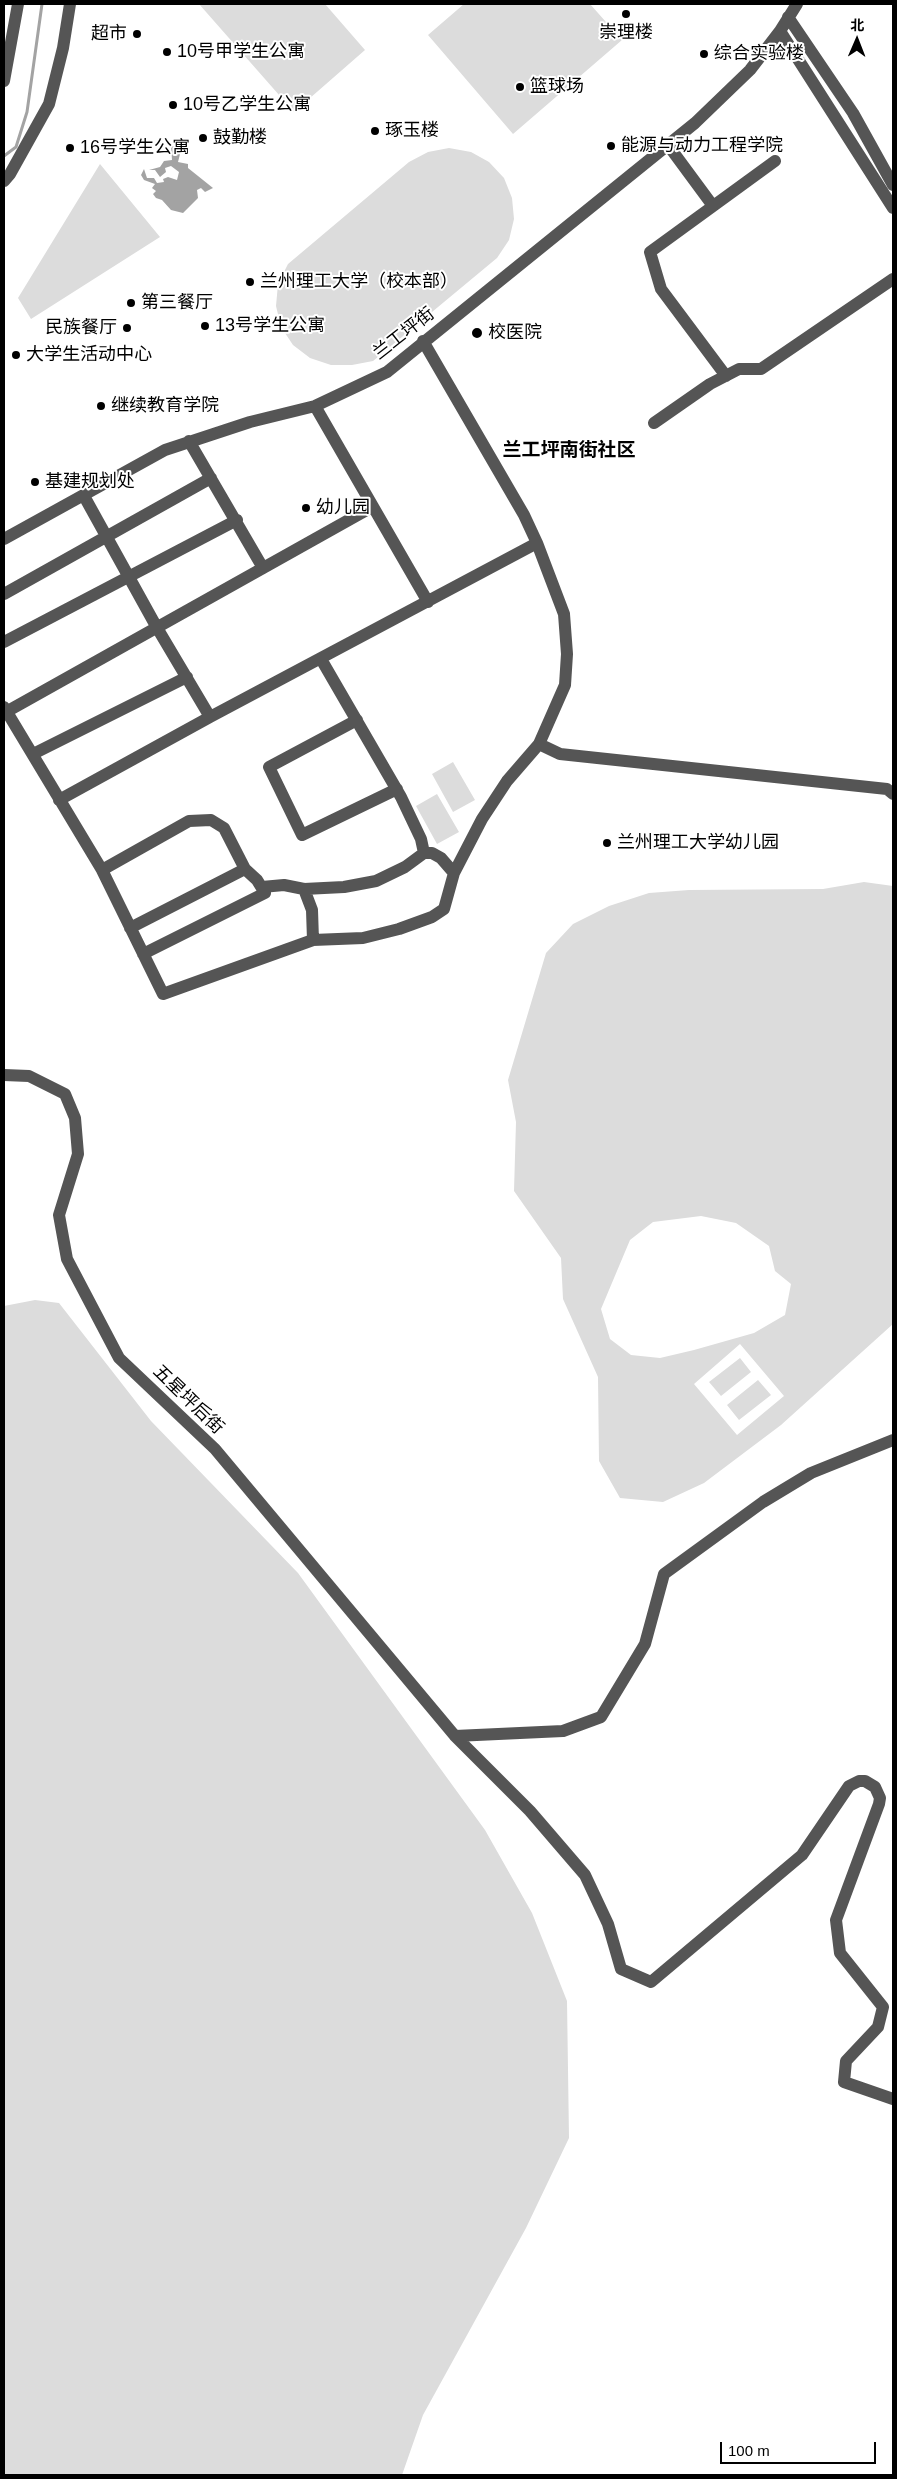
<!DOCTYPE html>
<meta charset="utf-8">
<style>
body{margin:0}
#map{position:relative;width:897px;height:2479px;overflow:hidden;background:#fff;font-family:Helvetica,"Noto Sans SC",sans-serif}
canvas{display:block}
.frame{position:absolute;inset:0;border:5px solid #000;pointer-events:none}
.north{position:absolute;left:832px;top:15px;width:50px;height:50px;-webkit-text-stroke:4px #fff;paint-order:stroke;rotate:1deg;font-size:14px;font-weight:700;line-height:20px;text-align:center;color:#000}
.north::after{content:'';display:block;margin:auto;width:18px;height:22px;background:#000;clip-path:polygon(50% 0,100% 100%,50% 72%,0 100%)}
.scale{position:absolute;left:720px;top:2442px;width:156px;height:22px;box-sizing:border-box;border:2px solid #000;border-top:0;padding-left:6px;font-size:15px;line-height:18px;white-space:nowrap;color:#000;-webkit-text-stroke:4px #fff;paint-order:stroke}
</style>
<div id="map">
<canvas width="897" height="2479"></canvas>
<div class="frame"></div>
<div class="north">北</div>
<div class="scale">100 m</div>
</div>
<script>
const ctx = document.querySelector('canvas').getContext('2d');
ctx.lineJoin = 'round';
function fillPath(path, color) {
  ctx.fillStyle = color;
  ctx.fill(path, 'evenodd');
}
function shape(rows) {
  const path = new Path2D();
  for (const r of rows) {
    path.moveTo(r[0], r[1]);
    for (let i = 2; i < r.length; i += 2) path.lineTo(r[i], r[i + 1]);
  }
  return path;
}
function strokePath(path, color, width, dash) {
  ctx.strokeStyle = color;
  ctx.lineWidth = width;
  ctx.lineCap = dash ? 'butt' : 'round';
  ctx.setLineDash(dash || []);
  ctx.stroke(path);
}
function drawText(font, color, halo, rows, align = 'center') {
  ctx.font = font + ' Helvetica,"Noto Sans SC",sans-serif';
  ctx.lineWidth = 4;
  ctx.setLineDash([]);
  ctx.textBaseline = 'middle';
  ctx.strokeStyle = halo;
  ctx.fillStyle = color;
  for (const [text, x, y, turn = 0] of rows) {
    ctx.save();
    ctx.translate(x, y);
    ctx.rotate((+turn || 0) * Math.PI / 180);
    ctx.textAlign = isNaN(turn) ? turn : align;
    if (halo) ctx.strokeText(text, 0, 0);
    ctx.fillText(text, 0, 0);
    ctx.restore();
  }
}
fillPath(shape([
 [199,4,325,4,365,50,294,112],
 [464,4,590,4,622,40,513,134,428,35],
 [449,148,471,152,489,162,504,178,512,198,514,219,509,240,497,258,373,361,352,365,331,365,310,358,293,345,281,327,276,306,278,284,288,264,409,162,428,152],
 [100,164,160,237,31,319,18,298],
 [453,762,475,800,453,812,432,774],
 [437,794,459,832,437,844,416,806],
 [864,882,893,886,893,1324,781,1425,704,1483,663,1502,620,1498,599,1461,598,1377,563,1299,561,1258,514,1191,516,1122,508,1080,546,953,573,924,609,906,649,893,689,890,823,889],
 [701,1216,736,1223,769,1246,775,1271,791,1284,785,1315,754,1333,694,1350,660,1358,631,1355,610,1339,601,1309,630,1240,653,1222],
 [740,1344,784,1396,737,1435,694,1384],
 [35,1300,59,1303,151,1421,298,1573,485,1830,532,1913,567,2001,569,2138,526,2228,423,2415,402,2475,4,2475,4,1306],
 [740,1358,751,1372,721,1396,709,1382],
 [758,1380,771,1395,739,1420,727,1405]
]), '#dcdcdc');
fillPath(shape([
 [171,145,181,150,178,162,188,164,188,168,213,188,205,192,201,188,197,190,198,198,183,213,171,210,162,200,156,198,153,194,156,191,152,188,155,184,144,180,141,175,144,169,147,178,154,178,157,183,164,182,163,179,168,177,177,180,179,172,171,166,165,168,166,172,160,177,155,170,149,170,160,167,164,161,172,160]
]), '#a3a3a3');
strokePath(shape([
 [4,156,16,147,27,112,42,4]
]), '#a3a3a3', 3);
strokePath(shape([
 [788,17,853,113,893,185],
 [780,31,893,208],
 [4,81,18,4],
 [668,145,713,206],
 [4,181,10,174,49,104,63,48,70,4],
 [726,376,661,289,650,252,775,161],
 [315,406,428,602],
 [654,423,710,384,739,369,761,369,893,279],
 [189,441,263,568],
 [84,496,156,626,210,717,537,543,524,515,423,341],
 [4,539,165,450,250,422,315,406,387,372,695,123,750,70,780,31,797,4],
 [4,594,211,478],
 [4,642,237,520],
 [321,659,401,797,421,839,424,853],
 [4,707,102,870,163,994,313,940,363,938,399,929,432,917,444,909,454,873,482,819,507,781,539,744,565,685,567,654,564,614,537,543],
 [6,712,372,507],
 [357,720,269,767,302,835,397,789],
 [539,744,560,754,887,789,893,794],
 [33,754,187,677],
 [59,800,210,717],
 [102,870,189,821,211,820,224,828,245,869,130,928],
 [262,887,284,885,304,889,312,910,313,940],
 [304,889,344,887,376,881,405,867,424,853,432,853,441,858,454,873],
 [143,954,265,893,257,880,245,869],
 [4,1075,29,1076,65,1094,75,1118,78,1154,59,1215,67,1259,119,1358,215,1449,455,1736,530,1811,585,1875,608,1924,621,1969,651,1982,802,1855,849,1786,859,1781,865,1781,875,1787,880,1798,879,1804,836,1920,840,1953,883,2007,878,2027,846,2061,844,2082,893,2099],
 [455,1736,563,1731,601,1717,645,1644,664,1574,763,1502,811,1473,893,1440]
]), '#555', 12);
for (const [x, y, r, color] of [
 [626,14,5,"#000"],
 [137,34,5,"#000"],
 [167,52,5,"#000"],
 [704,54,5,"#000"],
 [520,87,5,"#000"],
 [173,105,5,"#000"],
 [375,131,5,"#000"],
 [203,138,5,"#000"],
 [611,146,5,"#000"],
 [70,148,5,"#000"],
 [250,282,5,"#000"],
 [131,303,5,"#000"],
 [205,326,5,"#000"],
 [127,328,5,"#000"],
 [477,333,6,"#000"],
 [16,355,5,"#000"],
 [101,406,5,"#000"],
 [35,482,5,"#000"],
 [306,508,5,"#000"],
 [607,843,5,"#000"]
]) {
  const dot = new Path2D();
  dot.arc(x, y, r, 0, 2 * Math.PI);
  ctx.fillStyle = color;
  ctx.fill(dot);
  strokePath(dot, '#fff', 2);
}
drawText('18px', '#000', '#fff', [
 ["崇理楼",626,33,"center"],
 ["超市",127,34,"right"],
 ["10号甲学生公寓",177,52],
 ["综合实验楼",714,54],
 ["篮球场",530,87],
 ["10号乙学生公寓",183,105],
 ["琢玉楼",385,131],
 ["鼓勤楼",213,138],
 ["能源与动力工程学院",621,146],
 ["16号学生公寓",80,148],
 ["兰州理工大学（校本部）",260,282],
 ["第三餐厅",141,303],
 ["13号学生公寓",215,326],
 ["民族餐厅",117,328,"right"],
 ["校医院",488,333],
 ["大学生活动中心",26,355],
 ["继续教育学院",111,406],
 ["基建规划处",45,482],
 ["幼儿园",316,508],
 ["兰州理工大学幼儿园",617,843]
], 'left');
drawText('18px', '#000', '#fff', [
 ["兰工坪街",404,334,-38],
 ["五星坪后街",188,1400,44]
]);
drawText('bold 19px', '#000', '#fff', [
 ["兰工坪南街社区",569,451]
]);
</script>
